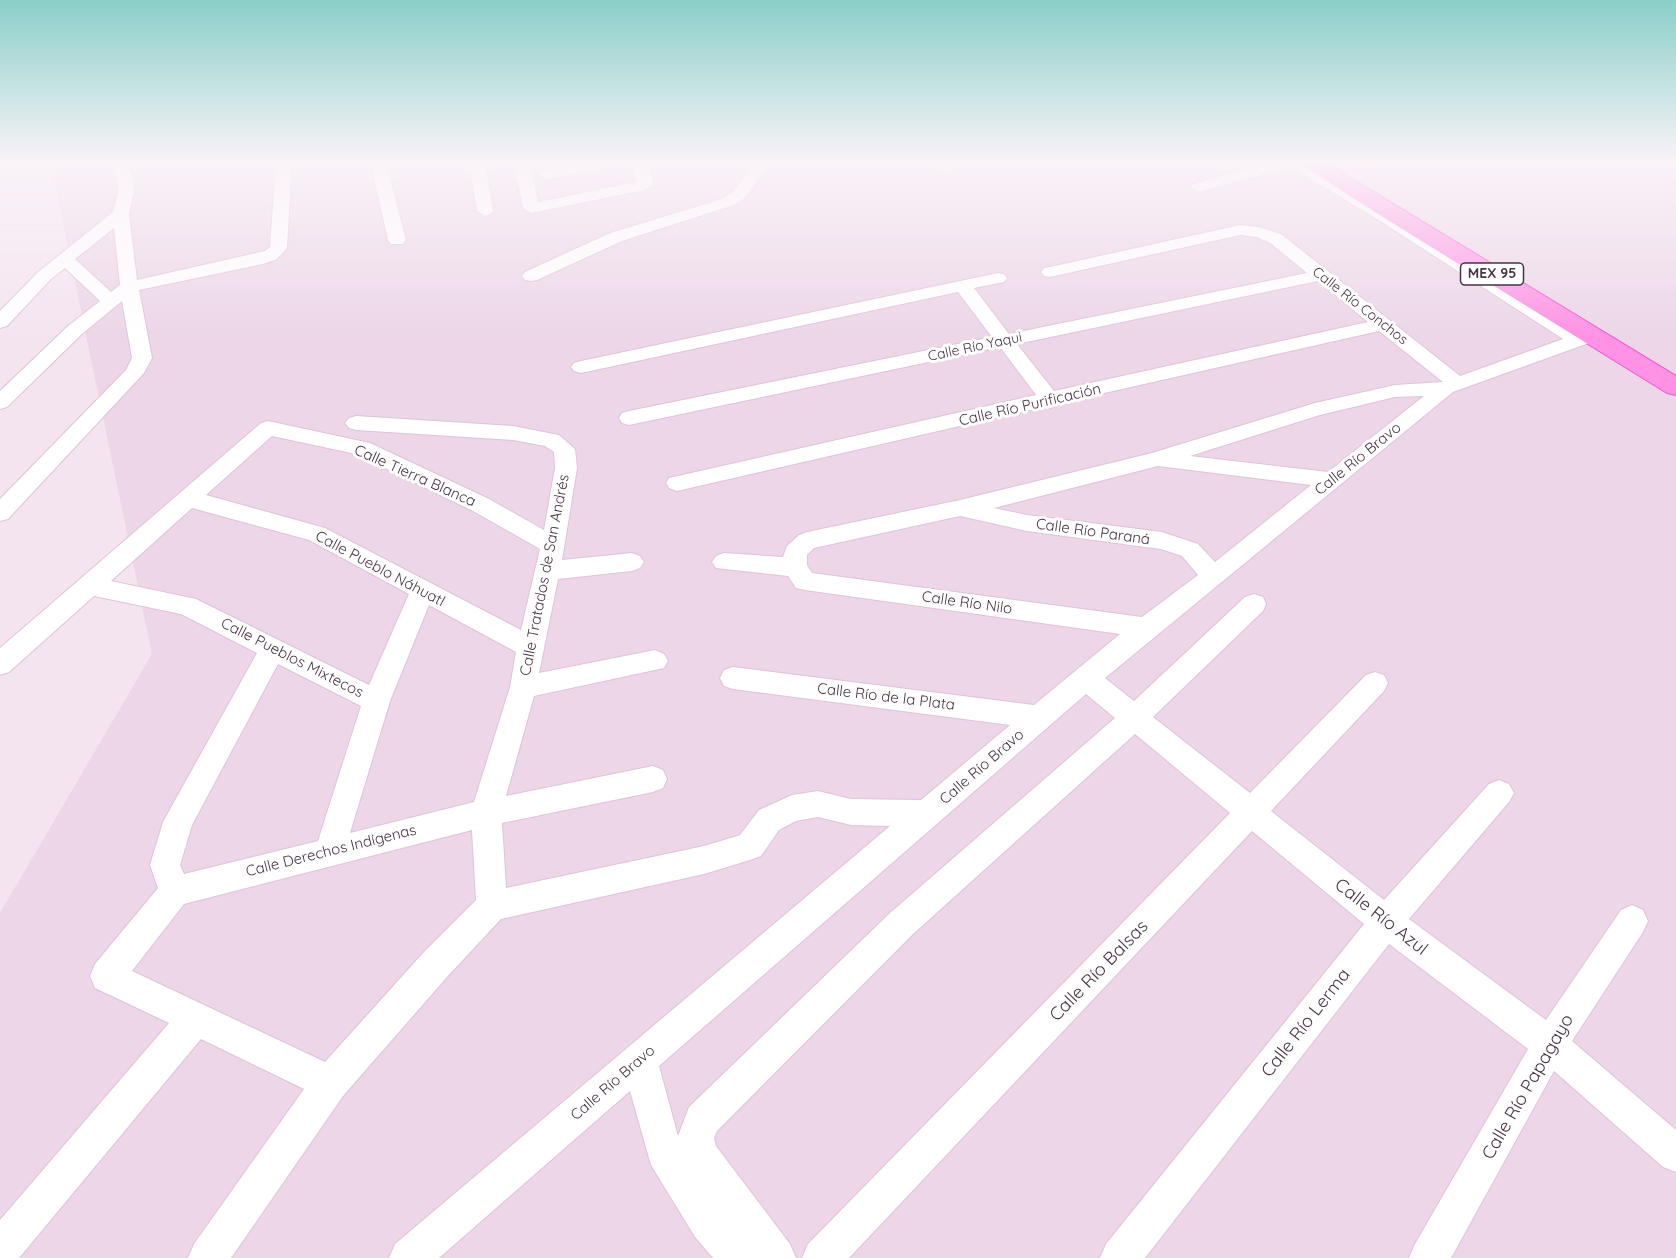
<!DOCTYPE html>
<meta charset="utf-8">
<style>
body{margin:0}
canvas{display:block;background:#f4e4f0}
</style>
<canvas width="1676" height="1258"></canvas>
<script>
const ctx = document.querySelector('canvas').getContext('2d');
ctx.lineJoin = 'round';
function fillPath(path, color) {
  ctx.fillStyle = color;
  ctx.fill(path, 'evenodd');
}
function shape(rows) {
  const path = new Path2D();
  for (const r of rows) {
    path.moveTo(r[0], r[1]);
    for (let i = 2; i < r.length; i += 2) path.lineTo(r[i], r[i + 1]);
  }
  return path;
}
function strokePath(path, color, width, dash) {
  ctx.strokeStyle = color;
  ctx.lineWidth = width;
  ctx.lineCap = dash ? 'butt' : 'round';
  ctx.setLineDash(dash || []);
  ctx.stroke(path);
}
function drawText(font, color, halo, rows, align = 'center') {
  ctx.font = font + ' Quicksand,sans-serif';
  ctx.lineWidth = 6;
  ctx.setLineDash([]);
  ctx.textBaseline = 'middle';
  ctx.strokeStyle = halo;
  ctx.fillStyle = color;
  for (const [text, x, y, turn = 0] of rows) {
    ctx.save();
    ctx.translate(x, y);
    ctx.rotate((+turn || 0) * Math.PI / 180);
    ctx.textAlign = isNaN(turn) ? turn : align;
    if (halo) ctx.strokeText(text, 0, 0);
    ctx.fillText(text, 0, 0);
    ctx.restore();
  }
}
fillPath(shape([
 [50,161,1676,161,1676,1258,0,1258,0,913,152,654]
]), '#ecd6e7');
const minor = shape([
 [109,161,125,161,133,178,134,192,129,214,137,280,265,251,270,247,276,161,292,161,287,248,277,259,263,264,139,290,152,358,144,373,8,519,0,521,0,499,126,370,132,358,122,301,82,334,7,407,0,409,0,391,68,326,100,301,65,268,50,280,7,326,0,328,0,311,38,272,113,212,118,192,117,178,109,161],
 [114,228,120,285,111,292,75,259,114,228],
 [370,161,409,161,406,164,387,167,406,240,403,244,391,244,388,240,370,161],
 [469,161,485,161,493,211,491,214,485,216,477,211,469,161],
 [514,161,530,161,538,202,636,182,632,161,648,161,653,185,645,190,531,213,523,208,514,161],
 [591,161,623,161,615,166,547,179,539,174,541,171,591,161],
 [755,161,771,161,745,198,734,205,622,241,537,280,531,281,525,280,522,276,525,272,610,233,722,199,733,192,755,161],
 [934,161,950,161,954,167,951,170,941,170,934,161],
 [1278,161,1301,161,1386,211,1580,333,1593,329,1600,331,1603,335,1600,339,1453,392,1105,678,1134,701,1245,597,1254,594,1263,597,1266,604,1263,611,1153,717,1250,793,1366,675,1375,672,1384,675,1388,683,1384,691,1271,811,1384,900,1489,784,1499,780,1509,784,1514,793,1509,802,1409,919,1546,1020,1621,910,1632,905,1643,910,1648,921,1643,932,1572,1041,1676,1130,1676,1172,1663,1167,1554,1071,1451,1258,1409,1258,1415,1244,1528,1049,1389,944,1145,1258,1100,1258,1106,1244,1364,924,1252,831,849,1258,802,1258,808,1244,1230,813,1135,734,912,935,717,1131,714,1138,716,1146,790,1244,796,1258,713,1258,695,1237,651,1165,630,1091,439,1258,389,1258,395,1244,890,826,851,825,818,817,796,821,779,830,761,856,750,860,704,874,501,919,447,977,343,1096,231,1258,188,1258,194,1244,304,1089,201,1039,19,1258,0,1258,0,1220,169,1023,95,988,90,976,95,964,158,888,150,865,163,822,257,653,181,614,94,596,9,672,0,675,0,648,261,423,268,421,370,443,489,499,544,530,555,468,554,452,545,446,513,440,356,430,349,428,345,423,349,418,356,416,513,426,559,435,575,449,577,468,562,560,632,553,640,556,644,562,640,568,632,571,558,579,539,673,655,650,664,654,668,661,664,668,534,696,506,796,653,766,663,770,667,779,663,788,653,792,502,823,506,888,704,846,740,835,759,810,792,795,818,791,851,799,921,800,1010,725,733,689,724,686,720,678,724,670,733,667,1034,705,1120,634,805,590,796,588,788,576,716,568,712,562,716,556,724,553,783,557,787,546,799,535,807,532,960,500,1152,453,1315,403,1395,385,1443,382,1379,331,1060,403,1051,408,1047,406,677,491,669,488,666,483,669,478,1036,395,1000,347,629,425,622,423,619,418,622,413,629,411,992,337,958,292,581,373,574,371,571,367,574,363,581,361,998,273,1004,274,1007,278,1004,282,974,288,1009,334,1307,273,1269,242,1256,237,1240,235,1050,277,1044,276,1041,272,1044,268,1050,267,1240,225,1259,227,1281,234,1460,376,1563,339,1374,217,1290,167,1199,192,1191,187,1193,184,1278,161],
 [1318,281,1368,322,1054,391,1017,344,1318,281],
 [1424,396,1328,472,1190,456,1320,415,1395,397,1424,396],
 [272,436,356,454,473,511,540,549,521,630,325,528,206,495,272,436],
 [1158,466,1311,485,1215,562,1198,544,1162,532,1027,515,994,508,1158,466],
 [192,508,309,540,409,594,369,685,196,599,111,581,192,508],
 [960,516,1027,531,1161,549,1182,556,1198,575,1142,617,812,573,807,565,807,555,814,548,960,516],
 [429,605,516,652,510,687,474,802,350,833,390,701,429,605],
 [278,664,361,706,318,841,184,874,180,865,192,825,278,664],
 [1086,694,1115,718,890,913,689,1107,678,1136,659,1066,1086,694],
 [472,830,476,900,423,953,325,1062,132,971,184,904,472,830]
]);
const major = shape([
 [1299,161,1323,161,1676,376,1676,395,1667,393,1378,214,1302,165,1299,161]
]);
strokePath(minor, '#dec3d9', 2);
strokePath(major, '#ef57cb', 2);
fillPath(minor, '#fff');
fillPath(major, '#ff92e4');
const sky = ctx.createLinearGradient(0, 0, 0, 337);
sky.addColorStop(0, '#8bcfc9');
sky.addColorStop(0.48, '#faf3f8');
sky.addColorStop(1, '#faf3f800');
ctx.fillStyle = sky;
ctx.fillRect(0, 0, 1676, 337);
for (const [x, y, w] of [
 [1492,274,63]
]) {
  const box = new Path2D();
  box.roundRect(x - w / 2, y - 11, w, 22, 4.5);
  ctx.fillStyle = '#fff';
  ctx.fill(box);
  strokePath(box, '#473344', 1.5);
}
drawText('bold 14px', '#473344', null, [
 ["MEX 95",1492,274]
]);
drawText('14px', '#473344', '#fff', [
 ["Calle Río Conchos",1360,306,38],
 ["Calle Río Yaqui",975,347,-12]
]);
drawText('15px', '#473344', '#fff', [
 ["Calle Río Purificación",1030,405,-13],
 ["Calle Río Bravo",1358,459,-39],
 ["Calle Tierra Blanca",415,476,24],
 ["Calle Río Paraná",1093,532,8],
 ["Calle Pueblo Náhuatl",380,569,28],
 ["Calle Tratados de San Andrés",545,575,-79],
 ["Calle Río Nilo",967,603,8],
 ["Calle Pueblos Mixtecos",292,658,27],
 ["Calle Río de la Plata",886,697,7],
 ["Calle Río Bravo",982,767,-41],
 ["Calle Derechos Indígenas",331,851,-14],
 ["Calle Río Bravo",613,1083,-41]
]);
drawText('18px', '#473344', '#fff', [
 ["Calle Río Azul",1381,917,38],
 ["Calle Río Balsas",1099,971,-46],
 ["Calle Río Lerma",1306,1023,-52],
 ["Calle Río Papagayo",1528,1087,-60]
]);
</script>
